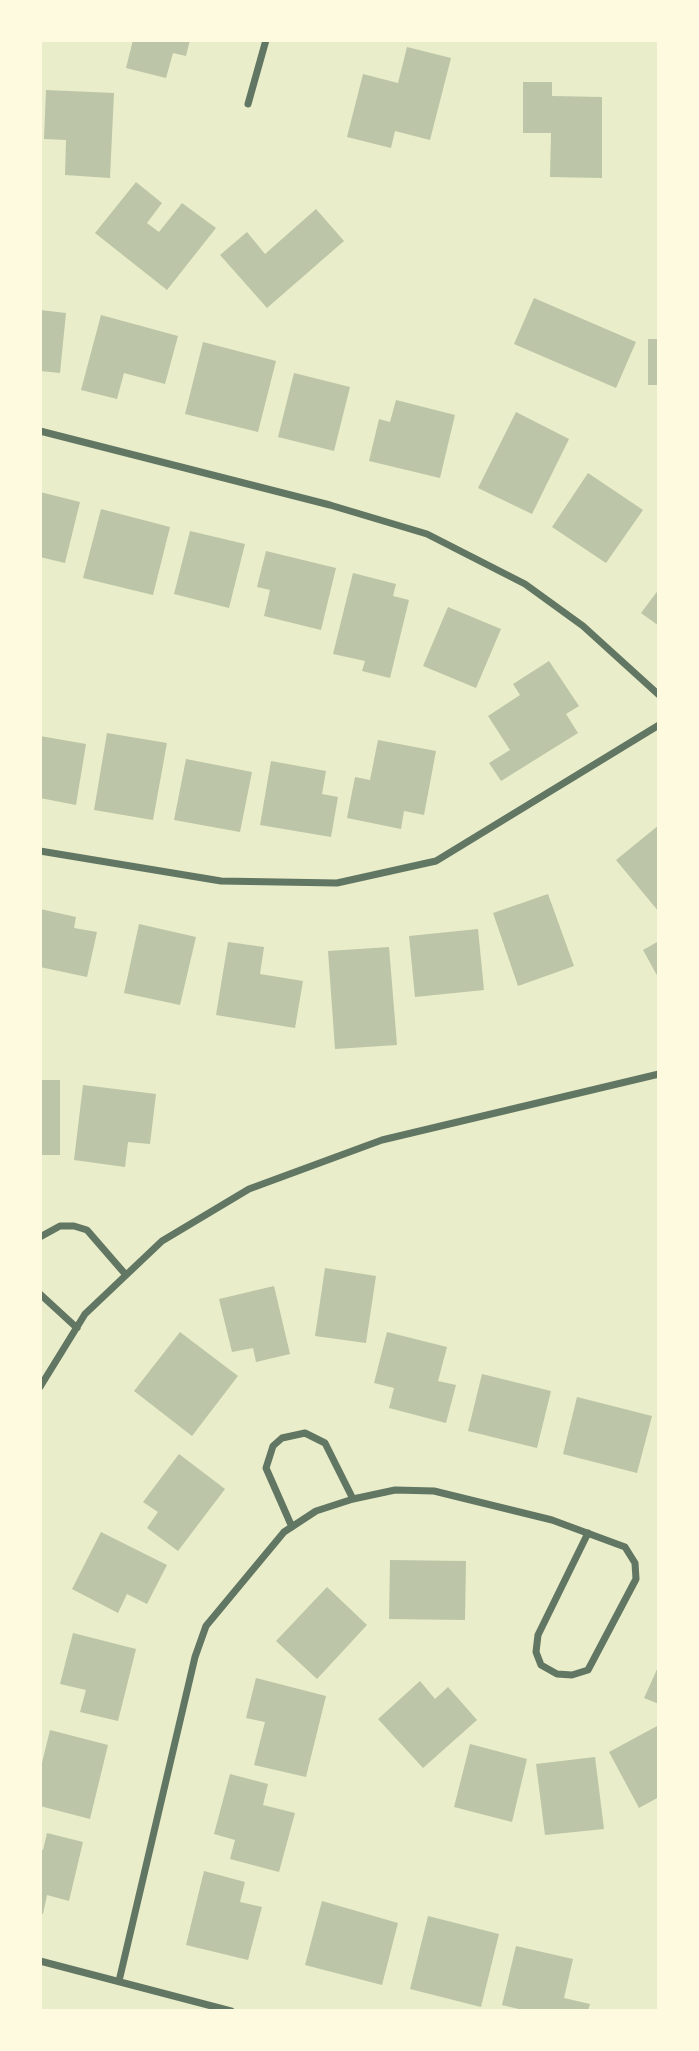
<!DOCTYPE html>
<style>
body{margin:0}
#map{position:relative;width:699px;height:2051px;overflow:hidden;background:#e9edc9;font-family:Lato,sans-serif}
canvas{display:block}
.frame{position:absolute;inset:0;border:42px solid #fefae0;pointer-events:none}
</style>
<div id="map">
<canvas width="699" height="2051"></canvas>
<div class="frame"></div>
</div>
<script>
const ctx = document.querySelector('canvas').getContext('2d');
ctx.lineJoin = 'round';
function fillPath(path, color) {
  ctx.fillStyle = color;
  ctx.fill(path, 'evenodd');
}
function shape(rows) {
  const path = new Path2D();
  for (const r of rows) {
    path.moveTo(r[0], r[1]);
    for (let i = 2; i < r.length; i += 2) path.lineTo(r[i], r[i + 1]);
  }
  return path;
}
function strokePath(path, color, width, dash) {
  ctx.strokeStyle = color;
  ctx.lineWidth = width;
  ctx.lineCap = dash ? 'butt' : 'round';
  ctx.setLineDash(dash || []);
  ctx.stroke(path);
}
fillPath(shape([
 [133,40,190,40,186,56,173,53,166,78,126,68],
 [407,47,451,58,430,140,395,131,391,148,347,137,363,74,398,83],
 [523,82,552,82,552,96,602,97,602,178,550,177,551,133,523,133],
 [46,90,114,93,110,178,65,175,66,140,44,139],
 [136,182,162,203,147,223,159,232,182,203,216,228,167,290,95,233],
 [316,209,344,241,267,308,220,255,247,232,265,254],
 [534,298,636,342,616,388,514,344],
 [40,310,66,313,60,373,40,371],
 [101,315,178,336,165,384,124,373,117,399,81,390],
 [648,339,659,339,659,385,648,385],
 [203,342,276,361,258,432,185,414],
 [294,373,350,387,334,451,278,437],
 [396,400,455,415,440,478,369,461,379,419,390,422],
 [516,412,569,439,532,514,478,488],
 [588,473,643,510,606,563,552,527],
 [40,492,80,502,65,563,40,557],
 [101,509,170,527,153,595,83,578],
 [190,531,245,544,229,608,174,594],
 [266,551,336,568,321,630,264,616,270,590,257,587],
 [353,573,396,584,393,596,409,600,390,678,362,671,365,661,333,654],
 [659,589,659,626,641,613],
 [448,607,501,629,476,688,423,666],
 [549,661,579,706,566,714,578,733,501,781,489,763,510,750,488,716,520,695,513,684],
 [107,733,167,743,153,820,94,810],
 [40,736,86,744,76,805,40,798],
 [378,740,436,751,424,815,404,811,401,829,347,818,355,777,370,780],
 [186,759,252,772,240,832,174,820],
 [271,761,326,771,322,794,338,797,331,837,260,825],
 [659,825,659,912,616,860],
 [548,894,574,966,518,986,493,913],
 [40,909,76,917,74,928,97,932,87,977,40,967],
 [139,924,196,937,180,1005,124,993],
 [478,929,484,990,415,997,409,936],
 [659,941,659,979,643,950],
 [228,942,264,947,260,974,303,981,295,1028,216,1015],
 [389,947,397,1045,335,1049,328,951],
 [40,1080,60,1080,60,1155,40,1155],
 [83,1085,156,1094,150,1144,128,1142,125,1167,74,1160],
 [325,1268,376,1276,366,1343,315,1336],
 [274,1286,290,1354,256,1362,253,1348,232,1352,219,1299],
 [180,1332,238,1376,192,1436,134,1391],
 [387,1332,447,1347,438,1381,456,1385,446,1423,389,1408,394,1388,374,1383],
 [482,1374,551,1391,537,1448,468,1431],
 [577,1397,652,1416,637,1473,563,1454],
 [179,1454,225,1489,178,1551,147,1528,158,1512,143,1502],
 [101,1532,167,1565,147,1604,127,1594,118,1613,72,1589],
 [390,1560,466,1561,465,1620,389,1619],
 [327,1587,367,1625,317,1679,276,1641],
 [73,1633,136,1649,118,1721,80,1712,86,1690,60,1684],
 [659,1665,659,1704,644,1698],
 [256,1678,326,1696,306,1777,254,1765,265,1722,246,1718],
 [420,1681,435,1699,448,1687,477,1720,423,1768,378,1719],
 [659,1725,659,1797,639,1808,609,1752],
 [50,1730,108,1745,90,1819,40,1806,40,1771],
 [470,1744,527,1759,512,1822,454,1807],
 [595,1757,604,1829,545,1835,536,1764],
 [230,1774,268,1784,263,1805,295,1813,279,1872,230,1859,235,1840,214,1834],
 [47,1833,83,1842,69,1901,47,1895,43,1914,40,1913,40,1849,43,1850],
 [204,1871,245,1882,240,1902,262,1907,248,1960,186,1945],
 [322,1901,398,1923,382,1985,305,1965],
 [428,1916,499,1934,481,2007,410,1989],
 [516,1946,573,1959,564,1998,590,2004,588,2011,527,2011,502,2005]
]), '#bcc5a7');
strokePath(shape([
 [248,104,266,40],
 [40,431,330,505,427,534,525,584,583,626,659,695],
 [40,851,221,881,337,883,436,861,659,725],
 [40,1237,60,1226,74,1226,87,1230,126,1275],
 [40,1294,77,1328],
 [40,1387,85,1314,162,1241,249,1189,382,1140,659,1074],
 [292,1527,266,1468,273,1446,282,1438,305,1433,325,1443,353,1499],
 [40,1961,231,2011],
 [119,1981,195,1657,206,1626,284,1532,316,1511,353,1499,395,1490,434,1491,552,1520,625,1547,635,1563,636,1579,588,1670,572,1675,557,1674,541,1665,536,1652,538,1635,588,1533]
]), '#617663', 7);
</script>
